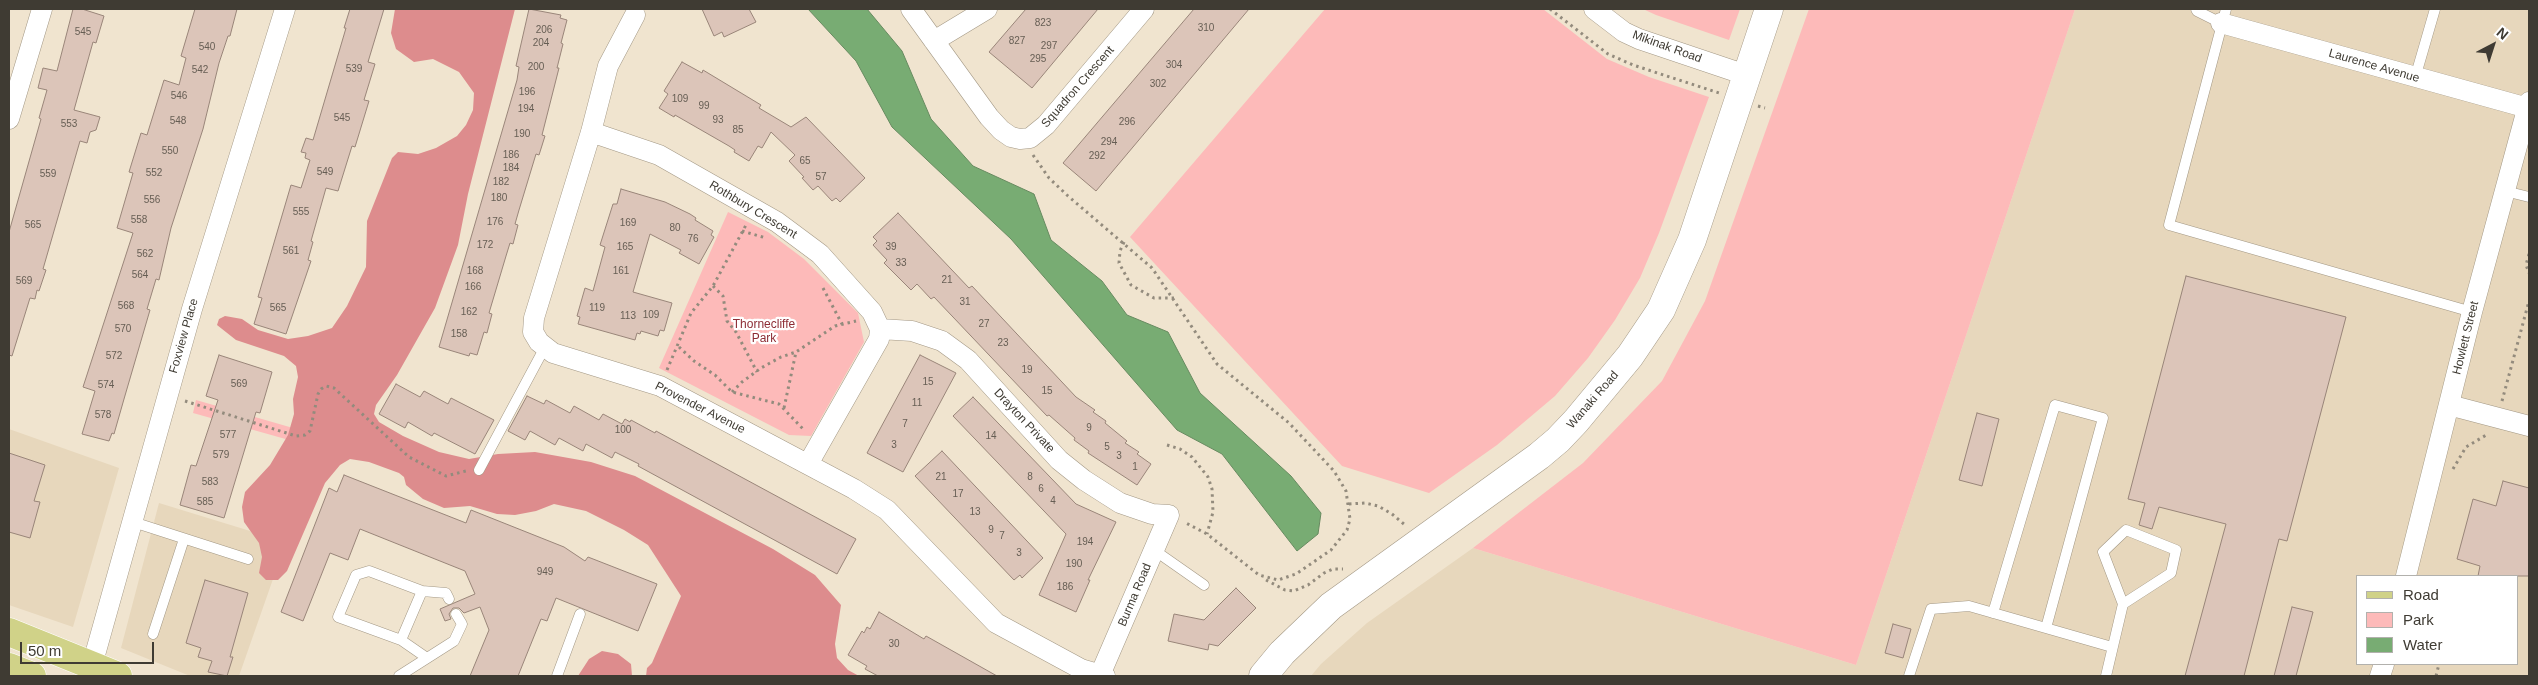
<!DOCTYPE html>
<style>
body{margin:0}
#map{position:relative;width:2538px;height:685px;overflow:hidden;background:#f0e4cf;font-family:Helvetica,sans-serif}
canvas{display:block}
.frame{position:absolute;inset:0;border:10px solid #3f3b33;pointer-events:none}
.legend{position:absolute;left:2356px;top:575px;width:162px;height:90px;box-sizing:border-box;background:#fff;border:1px solid #b2b1ad;margin:0;padding:6px 9px;list-style:none;font-size:15px;color:#3f3b33}
.legend li{display:flex;align-items:center;gap:10px;height:25px}
.legend b{width:25px;border:1px solid #b2b1ad}
.north{position:absolute;left:2468px;top:20px;width:50px;height:50px;-webkit-text-stroke:4px #fff;paint-order:stroke;rotate:40deg;font-size:14px;font-weight:700;line-height:20px;text-align:center;color:#3f3b33}
.north::after{content:'';display:block;margin:auto;width:18px;height:22px;background:#3f3b33;clip-path:polygon(50% 0,100% 100%,50% 72%,0 100%)}
.scale{position:absolute;left:20px;top:642px;width:134px;height:22px;box-sizing:border-box;border:2px solid #3f3b33;border-top:0;padding-left:6px;font-size:15px;line-height:18px;white-space:nowrap;color:#3f3b33;-webkit-text-stroke:4px #fff;paint-order:stroke}
</style>
<div id="map">
<canvas width="2538" height="685"></canvas>
<div class="frame"></div>
<ul class="legend">
<li><b style="height:6px;background:#d0d288"></b>Road</li>
<li><b style="height:14px;background:#fdbab9"></b>Park</li>
<li><b style="height:14px;background:#78ac73"></b>Water</li>
</ul>
<div class="north">N</div>
<div class="scale">50 m</div>
</div>
<script>
const ctx = document.querySelector('canvas').getContext('2d');
ctx.lineJoin = 'round';
function fillPath(path, color) {
  ctx.fillStyle = color;
  ctx.fill(path, 'evenodd');
}
function shape(rows) {
  const path = new Path2D();
  for (const r of rows) {
    path.moveTo(r[0], r[1]);
    for (let i = 2; i < r.length; i += 2) path.lineTo(r[i], r[i + 1]);
  }
  return path;
}
function strokePath(path, color, width, dash) {
  ctx.strokeStyle = color;
  ctx.lineWidth = width;
  ctx.lineCap = dash ? 'butt' : 'round';
  ctx.setLineDash(dash || []);
  ctx.stroke(path);
}
function drawText(font, color, halo, rows, align = 'center') {
  ctx.font = font + ' Helvetica,sans-serif';
  ctx.lineWidth = 4.5;
  ctx.setLineDash([]);
  ctx.textBaseline = 'middle';
  ctx.strokeStyle = halo;
  ctx.fillStyle = color;
  for (const [text, x, y, turn = 0] of rows) {
    ctx.save();
    ctx.translate(x, y);
    ctx.rotate((+turn || 0) * Math.PI / 180);
    ctx.textAlign = isNaN(turn) ? turn : align;
    if (halo) ctx.strokeText(text, 0, 0);
    ctx.fillText(text, 0, 0);
    ctx.restore();
  }
}
fillPath(shape([
 [2075,9,2529,9,2529,676,1311,676,1321,664,1367,623,1473,548,1856,665],
 [2357,576,2517,576,2517,664,2357,664],
 [9,429,119,468,73,627,9,605],
 [159,503,286,542,239,676,190,676,121,648]
]), '#e7d7bc');
fillPath(shape([
 [1325,9,1543,9,1607,59,1649,77,1709,97,1659,233,1640,278,1615,320,1588,358,1555,396,1497,445,1429,493,1342,466,1130,237],
 [1643,9,1740,9,1729,40,1656,15],
 [1809,9,2075,9,1856,665,1473,548,1583,463,1662,381,1705,301],
 [728,212,768,232,804,259,858,313,864,342,811,436,789,435,659,368],
 [196,400,293,428,314,447,193,413]
]), '#fdbab9');
fillPath(shape([
 [395,9,515,9,468,194,458,245,435,308,397,375,376,405,374,414,379,422,403,436,439,452,469,459,498,454,535,452,591,462,635,476,773,549,815,575,841,605,835,644,837,658,848,670,859,676,646,676,647,668,652,663,681,596,648,545,624,530,586,511,554,504,536,511,515,515,497,514,470,506,444,508,423,499,406,485,404,477,399,473,369,462,350,459,340,465,325,483,287,571,278,580,266,580,259,573,262,557,259,543,244,522,242,507,245,492,270,465,288,435,294,414,293,399,298,377,296,366,284,356,236,340,217,325,219,319,225,316,242,319,258,330,288,339,308,336,332,328,347,306,366,267,367,221,392,158,398,152,418,154,436,148,457,136,466,125,473,110,474,93,459,72,433,59,414,62,396,49,391,33],
 [602,651,618,654,631,664,632,676,578,676,589,659]
]), '#dd8c8d');
const water = shape([
 [808,9,867,9,902,51,931,119,973,166,1034,194,1051,240,1102,281,1127,315,1168,332,1200,393,1291,476,1321,513,1318,534,1297,551,1222,454,1177,430,1011,239,892,127,856,61,808,9]
]);
fillPath(water, '#78ac73');
strokePath(water, '#678a60', 1);
const building = shape([
 [73,9,82,9,104,16,96,43,93,42,74,110,100,117,96,130,90,132,87,143,80,141,43,269,46,270,39,291,37,290,35,299,30,298,12,356,9,355,9,232,41,119,39,118,47,90,38,88,43,68,57,71,73,9],
 [195,9,237,9,230,36,228,36,219,63,203,129,171,228,159,280,156,279,147,309,150,310,124,399,114,434,112,433,109,441,82,434,95,391,83,387,133,233,117,228,133,173,129,172,141,133,147,135,164,80,179,85,186,58,181,56,195,9],
 [350,9,384,9,368,62,375,64,364,100,369,101,355,147,352,146,338,191,326,188,311,241,313,242,308,260,311,261,286,334,254,324,262,298,258,297,291,185,301,188,310,160,305,158,306,153,301,152,306,138,313,140,346,28,344,28,350,9],
 [529,9,561,15,560,18,567,20,561,43,563,44,557,68,559,68,542,135,545,136,539,155,536,154,519,210,515,224,518,225,513,244,510,243,506,256,489,313,492,314,487,333,484,332,477,355,470,353,469,356,439,347,517,80,519,67,516,66,529,9],
 [702,9,749,9,756,22,724,37,722,32,714,36,702,9],
 [1026,9,1098,9,1032,88,989,52,1026,9],
 [1194,9,1249,9,1096,191,1063,163,1194,9],
 [682,62,702,73,703,70,761,105,759,108,791,127,806,117,865,178,840,202,836,198,832,201,818,186,813,190,802,178,804,177,789,161,795,155,771,132,762,148,758,146,749,161,734,152,735,150,729,146,675,115,674,117,659,108,668,94,664,91,682,62],
 [621,189,665,202,690,214,696,218,695,220,713,231,711,235,714,237,699,264,679,253,681,250,650,234,633,292,672,303,664,331,660,330,658,336,641,331,640,334,637,333,635,340,578,324,580,317,577,316,585,288,593,291,605,247,600,245,613,204,617,204,621,189],
 [898,213,969,288,972,286,1076,397,1095,410,1093,412,1106,421,1105,423,1127,441,1125,443,1139,452,1137,454,1151,464,1137,485,1088,453,1089,451,1074,440,1075,438,1049,415,1047,416,1027,395,934,297,931,299,917,284,911,290,884,263,887,260,873,245,877,241,873,237,898,213],
 [2186,276,2346,317,2287,541,2279,539,2244,676,2185,676,2226,524,2159,507,2152,529,2139,525,2145,503,2128,499,2186,276],
 [219,355,272,372,260,413,256,412,224,518,180,505,191,465,196,466,218,400,206,396,219,355],
 [920,355,956,373,903,472,867,453,920,355],
 [396,384,420,397,424,391,448,404,451,398,494,420,475,454,434,433,432,436,408,422,405,428,379,414,396,384],
 [527,396,544,404,546,400,570,413,574,406,599,420,603,414,622,424,625,419,630,422,631,420,655,433,656,431,856,539,837,574,638,466,639,464,615,452,612,458,586,444,583,451,559,438,555,445,530,431,525,440,508,431,527,396],
 [973,397,1076,504,1116,522,1088,580,1090,580,1076,612,1039,595,1066,534,953,416,973,397],
 [1977,413,1999,419,1982,486,1959,480,1977,413],
 [942,451,1043,558,1022,578,1020,575,1014,580,915,476,942,451],
 [9,453,45,465,34,501,40,502,30,538,9,532,9,453],
 [344,475,466,523,471,510,564,547,585,561,588,557,657,584,638,631,556,598,547,621,541,619,518,676,470,676,489,630,480,607,464,613,459,608,453,608,449,614,451,619,445,621,440,609,475,594,465,571,360,529,348,560,330,553,303,621,281,612,329,488,337,492,344,475],
 [2503,481,2529,488,2529,576,2478,576,2480,566,2457,559,2473,499,2496,506,2503,481],
 [205,580,248,593,230,657,233,657,227,676,208,672,212,661,198,657,201,648,186,643,205,580],
 [1236,588,1256,608,1218,646,1209,644,1208,650,1168,641,1174,614,1204,620,1236,588],
 [2292,607,2313,612,2296,676,2274,676,2292,607],
 [879,612,924,639,926,636,997,676,878,676,865,669,867,666,848,655,862,631,864,633,867,627,870,629,879,612],
 [1893,624,1911,629,1903,658,1885,653,1893,624]
]);
fillPath(building, '#dcc5b9');
strokePath(building, '#998579', 1);
const lane = shape([
 [2196,9,2197,11,2221,23],
 [2226,9,2169,225,2472,312],
 [2415,78,2435,9],
 [2505,191,2529,197],
 [479,470,545,347],
 [133,522,248,559],
 [1154,550,1204,585],
 [1993,613,2055,405,2103,418,2046,628],
 [153,634,184,539],
 [401,640,338,617,356,575,369,571,422,591],
 [427,658,401,640,422,591,446,593,449,599],
 [399,676,454,641,462,624,456,614],
 [557,676,580,614],
 [1909,676,1931,609,1969,606,2112,647],
 [2106,676,2123,604,2103,552,2126,530,2176,550,2171,573,2123,604]
]);
const street = shape([
 [911,9,989,117,1001,130,1011,137,1020,139,1030,138,1046,125,1144,9],
 [1594,9,1624,32,1639,39,1746,75],
 [635,15,608,66,591,132,534,318,533,332,539,342,553,353,660,386,854,489,887,510,996,623,1081,669,1105,676],
 [2221,23,2528,108],
 [934,41,987,9],
 [9,119,42,9],
 [591,132,659,155,777,222,820,254,872,312,880,329,879,339,808,464],
 [880,329,912,331,942,341,968,360,1059,460,1084,480,1120,503,1152,514,1169,515,1100,675],
 [2449,405,2529,426],
 [2406,576,2472,312,2529,102],
 [89,676,192,309,285,9],
 [2380,676,2384,664]
]);
const secondary = shape([
 [1263,676,1282,653,1331,606,1539,456,1558,440,1576,421,1630,356,1661,310,1692,240,1769,9]
]);
const primary = shape([
 [9,632,118,676],
 [9,667,32,676]
]);
strokePath(lane, '#a39885', 11);
strokePath(street, '#a39885', 21);
strokePath(secondary, '#a39885', 29);
strokePath(primary, '#fff', 29);
strokePath(shape([
 [1550,9,1608,54,1633,65,1719,93],
 [1758,106,1765,108],
 [1033,155,1049,178,1068,196,1152,268,1217,364,1289,423,1334,471,1346,491,1350,519,1347,530,1331,550,1296,574,1278,580,1259,575,1207,534,1186,523],
 [742,231,766,238],
 [1124,242,1120,251,1119,263,1131,285,1154,298,1174,298],
 [2529,254,2526,265,2529,273],
 [713,286,723,296,727,321,736,332,757,372],
 [823,288,842,324],
 [679,347,694,361,715,375,732,392,779,404,805,431],
 [667,370,691,313,713,286,746,225],
 [732,392,742,382,761,368,781,357,796,352],
 [185,401,296,436,305,435,310,431,318,394,321,389,326,386,334,388,409,457,446,476,466,471],
 [2502,401,2529,301],
 [784,408,796,352,835,326,856,321],
 [1167,445,1180,449,1192,457,1208,477,1212,489,1213,512,1207,534],
 [2453,469,2466,447,2488,434],
 [1349,504,1365,503,1378,506,1392,514,1405,525],
 [1266,580,1285,590,1294,591,1308,585,1324,573,1333,569,1343,569],
 [2436,676,2439,664]
]), '#938b7d', 3, [2.5, 4]);
strokePath(lane, '#fff', 10);
strokePath(street, '#fff', 20);
strokePath(secondary, '#fff', 28);
strokePath(primary, '#d0d288', 28);
drawText('10px', '#665e54', null, [
 ["823",1043,23],
 ["310",1206,28],
 ["206",544,30],
 ["545",83,32],
 ["827",1017,41],
 ["204",541,43],
 ["297",1049,46],
 ["540",207,47],
 ["295",1038,59],
 ["304",1174,65],
 ["200",536,67],
 ["539",354,69],
 ["542",200,70],
 ["302",1158,84],
 ["196",527,92],
 ["546",179,96],
 ["109",680,99],
 ["99",704,106],
 ["194",526,109],
 ["545",342,118],
 ["93",718,120],
 ["548",178,121],
 ["296",1127,122],
 ["553",69,124],
 ["85",738,130],
 ["190",522,134],
 ["294",1109,142],
 ["550",170,151],
 ["186",511,155],
 ["292",1097,156],
 ["65",805,161],
 ["184",511,168],
 ["549",325,172],
 ["552",154,173],
 ["559",48,174],
 ["57",821,177],
 ["182",501,182],
 ["180",499,198],
 ["556",152,200],
 ["555",301,212],
 ["558",139,220],
 ["176",495,222],
 ["169",628,223],
 ["565",33,225],
 ["80",675,228],
 ["76",693,239],
 ["172",485,245],
 ["165",625,247],
 ["39",891,247],
 ["561",291,251],
 ["562",145,254],
 ["33",901,263],
 ["168",475,271],
 ["161",621,271],
 ["564",140,275],
 ["21",947,280],
 ["569",24,281],
 ["166",473,287],
 ["31",965,302],
 ["568",126,306],
 ["565",278,308],
 ["119",597,308],
 ["162",469,312],
 ["109",651,315],
 ["113",628,316],
 ["27",984,324],
 ["570",123,329],
 ["158",459,334],
 ["23",1003,343],
 ["572",114,356],
 ["19",1027,370],
 ["15",928,382],
 ["569",239,384],
 ["574",106,385],
 ["15",1047,391],
 ["11",917,403],
 ["578",103,415],
 ["7",905,424],
 ["9",1089,428],
 ["100",623,430],
 ["577",228,435],
 ["14",991,436],
 ["3",894,445],
 ["5",1107,447],
 ["579",221,455],
 ["3",1119,456],
 ["1",1135,467],
 ["21",941,477],
 ["8",1030,477],
 ["583",210,482],
 ["6",1041,489],
 ["17",958,494],
 ["4",1053,501],
 ["585",205,502],
 ["13",975,512],
 ["9",991,530],
 ["7",1002,536],
 ["194",1085,542],
 ["3",1019,553],
 ["190",1074,564],
 ["949",545,572],
 ["186",1065,587],
 ["30",894,644]
]);
drawText('12px', '#3f3b33', '#fff', [
 ["Mikinak Road",1667,47,20],
 ["Laurence Avenue",2374,66,16],
 ["Squadron Crescent",1078,87,-49],
 ["Rothbury Crescent",753,210,31],
 ["Foxview Place",184,336,-74],
 ["Howlett Street",2466,338,-76],
 ["Wanaki Road",1593,400,-49],
 ["Provender Avenue",700,408,27],
 ["Drayton Private",1024,421,47],
 ["Burma Road",1135,595,-67]
]);
drawText('12px', '#8d2d35', '#fff', [
 ["Thornecliffe",764,325],
 ["Park",764,339]
]);
</script>
